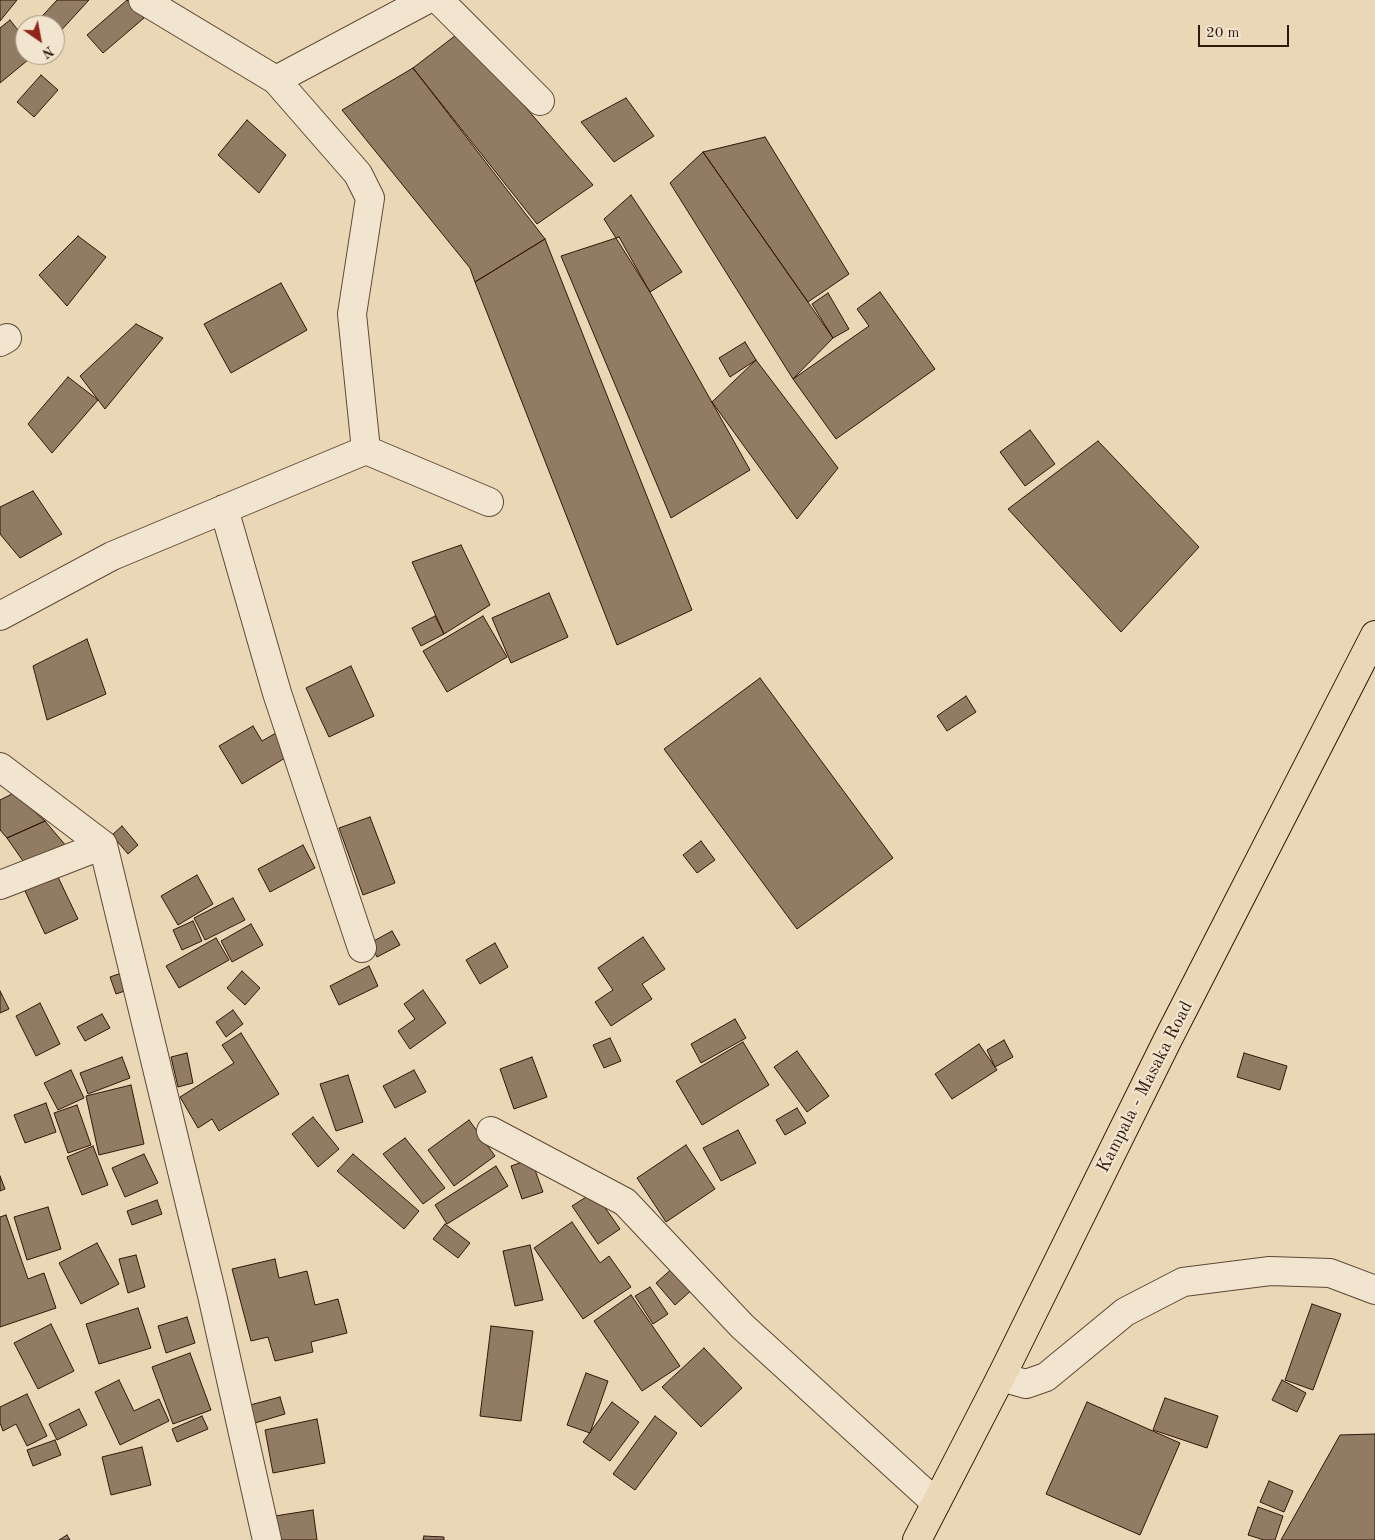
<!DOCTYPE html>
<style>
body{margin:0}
#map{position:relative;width:1375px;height:1540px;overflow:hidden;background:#e9d7b6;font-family:"Old Standard TT",serif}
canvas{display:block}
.north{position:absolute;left:15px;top:15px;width:50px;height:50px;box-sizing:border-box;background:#f1e5d0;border:1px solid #a59381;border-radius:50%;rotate:147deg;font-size:14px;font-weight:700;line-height:20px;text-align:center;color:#32170a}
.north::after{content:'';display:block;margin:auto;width:18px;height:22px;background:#8f2418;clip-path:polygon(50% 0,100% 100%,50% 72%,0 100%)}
.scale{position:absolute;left:1198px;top:25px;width:91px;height:22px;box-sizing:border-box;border:2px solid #32170a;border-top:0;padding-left:6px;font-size:15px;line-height:18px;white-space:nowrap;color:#32170a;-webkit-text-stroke:4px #f1e5d0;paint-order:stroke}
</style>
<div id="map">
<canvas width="1375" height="1540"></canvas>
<div class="north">N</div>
<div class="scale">20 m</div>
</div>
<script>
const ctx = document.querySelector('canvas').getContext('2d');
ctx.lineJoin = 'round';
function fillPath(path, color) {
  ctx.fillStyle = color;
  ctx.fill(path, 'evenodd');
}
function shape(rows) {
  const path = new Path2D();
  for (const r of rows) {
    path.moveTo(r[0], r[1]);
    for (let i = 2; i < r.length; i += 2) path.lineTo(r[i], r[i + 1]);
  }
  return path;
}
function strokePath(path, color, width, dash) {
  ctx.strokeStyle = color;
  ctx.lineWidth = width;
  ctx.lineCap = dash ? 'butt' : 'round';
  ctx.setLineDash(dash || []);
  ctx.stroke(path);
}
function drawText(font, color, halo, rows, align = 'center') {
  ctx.font = font + ' "Old Standard TT",serif';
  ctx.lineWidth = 4.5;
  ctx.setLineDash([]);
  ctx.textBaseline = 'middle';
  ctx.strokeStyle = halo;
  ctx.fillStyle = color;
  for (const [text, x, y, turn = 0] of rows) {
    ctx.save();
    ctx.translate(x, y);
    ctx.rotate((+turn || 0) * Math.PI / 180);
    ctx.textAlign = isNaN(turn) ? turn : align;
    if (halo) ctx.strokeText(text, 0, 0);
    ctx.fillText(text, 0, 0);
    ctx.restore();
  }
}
const building = shape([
 [0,0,17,0,0,21,0,0],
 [57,0,89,0,55,37,55,25,34,25,57,0],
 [127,0,144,18,103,53,87,35,127,0],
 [10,20,25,39,25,55,34,55,0,83,0,28,10,20],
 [460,32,593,185,537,224,413,68,460,32],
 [413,68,545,239,475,282,470,268,342,110,413,68],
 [41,75,58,90,34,117,17,102,41,75],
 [626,98,654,136,614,162,581,122,626,98],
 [247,120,286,155,259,193,218,155,247,120],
 [765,137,849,274,808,302,703,152,765,137],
 [703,152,833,338,793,379,670,183,703,152],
 [631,195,682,272,650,292,604,219,631,195],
 [78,236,106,257,67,306,39,275,78,236],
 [619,237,750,470,671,518,561,256,619,237],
 [545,239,692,610,617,645,475,282,545,239],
 [281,283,307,330,231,373,204,324,281,283],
 [880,292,935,369,836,439,793,379,869,326,857,309,880,292],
 [828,293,849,329,833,338,812,304,828,293],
 [136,324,163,338,105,409,80,376,136,324],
 [745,342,756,360,730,377,719,358,745,342],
 [756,360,838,468,797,519,712,402,756,360],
 [68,377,98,400,52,453,28,424,68,377],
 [1030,430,1055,464,1025,486,1000,452,1030,430],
 [1098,441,1199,547,1121,632,1008,509,1098,441],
 [33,491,62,534,20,558,0,534,0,507,33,491],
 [461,545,490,605,444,634,412,562,461,545],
 [549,593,568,637,511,663,492,618,549,593],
 [435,616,444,634,421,646,412,628,435,616],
 [483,616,507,657,447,692,423,651,483,616],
 [87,639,106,694,47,720,33,666,87,639],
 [351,666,374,716,329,737,306,688,351,666],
 [760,678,893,858,797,929,664,749,760,678],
 [966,696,976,712,947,731,937,716,966,696],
 [253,726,262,741,276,733,290,755,242,784,219,746,253,726],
 [14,793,45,821,7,838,0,830,0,800,14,793],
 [370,817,395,883,363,895,339,828,370,817],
 [45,821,67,847,23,861,7,838,45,821],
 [122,826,138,845,128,854,112,835,122,826],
 [701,841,715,860,697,873,683,855,701,841],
 [303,845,315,868,270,892,258,869,303,845],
 [57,875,78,919,45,934,25,891,57,875],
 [197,875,213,904,178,925,161,896,197,875],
 [233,898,245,920,205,940,194,918,233,898],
 [193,921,202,941,182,950,173,930,193,921],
 [251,924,263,945,232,962,221,941,251,924],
 [392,931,400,945,377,957,370,943,392,931],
 [643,937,665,969,642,984,652,999,611,1026,595,1002,613,990,598,968,643,937],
 [216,938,229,960,179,988,166,966,216,938],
 [495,943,508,967,480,984,466,960,495,943],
 [369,966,378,986,339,1005,330,986,369,966],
 [130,970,136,987,116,994,110,977,130,970],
 [242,971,260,988,245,1005,227,988,242,971],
 [423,990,446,1023,410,1049,398,1031,415,1019,404,1004,423,990],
 [0,991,9,1009,0,1013,0,991],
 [40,1003,60,1044,36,1056,16,1016,40,1003],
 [233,1010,243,1024,226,1037,216,1022,233,1010],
 [102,1014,110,1028,85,1041,77,1027,102,1014],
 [735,1019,746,1038,701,1063,691,1044,735,1019],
 [241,1033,279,1094,219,1131,212,1119,198,1128,180,1097,234,1063,222,1045,241,1033],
 [610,1038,621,1061,604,1068,593,1045,610,1038],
 [1004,1040,1013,1057,995,1067,987,1050,1004,1040],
 [743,1042,769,1085,702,1125,676,1081,743,1042],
 [979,1044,997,1070,952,1099,935,1074,979,1044],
 [797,1051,829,1096,807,1112,774,1067,797,1051],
 [187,1053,193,1083,178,1087,171,1057,187,1053],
 [1244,1053,1287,1066,1280,1090,1237,1077,1244,1053],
 [122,1057,130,1078,88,1094,80,1073,122,1057],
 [532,1057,547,1097,514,1109,500,1069,532,1057],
 [71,1070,84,1098,58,1110,44,1083,71,1070],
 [414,1070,426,1092,395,1108,383,1086,414,1070],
 [348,1075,363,1122,336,1131,320,1084,348,1075],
 [131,1085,144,1144,99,1155,86,1096,131,1085],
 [46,1103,56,1132,25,1143,14,1115,46,1103],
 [77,1105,91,1145,68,1153,54,1113,77,1105],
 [797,1108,806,1123,785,1135,776,1120,797,1108],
 [313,1117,339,1149,318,1167,292,1134,313,1117],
 [469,1120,495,1156,454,1186,428,1150,469,1120],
 [738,1130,756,1163,721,1181,703,1148,738,1130],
 [405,1138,445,1188,423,1204,383,1154,405,1138],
 [686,1145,715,1189,666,1222,637,1178,686,1145],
 [93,1146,108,1185,82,1195,67,1157,93,1146],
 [144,1154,158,1183,125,1197,112,1168,144,1154],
 [353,1154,419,1211,404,1229,337,1171,353,1154],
 [531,1159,543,1192,522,1199,511,1166,531,1159],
 [496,1166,508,1186,447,1224,435,1205,496,1166],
 [0,1176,5,1189,0,1191,0,1176],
 [594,1192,620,1229,598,1244,572,1206,594,1192],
 [157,1200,162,1214,132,1225,127,1211,157,1200],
 [48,1207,61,1249,27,1260,14,1217,48,1207],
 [6,1215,28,1279,44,1273,56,1308,0,1327,0,1217,6,1215],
 [572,1222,600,1263,609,1256,631,1287,583,1319,534,1248,572,1222],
 [445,1224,470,1243,458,1258,433,1239,445,1224],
 [97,1243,119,1284,81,1304,59,1263,97,1243],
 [530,1245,543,1300,515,1306,503,1251,530,1245],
 [136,1255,145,1287,128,1293,119,1259,136,1255],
 [275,1259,279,1278,307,1271,315,1305,338,1299,347,1333,311,1342,313,1352,275,1361,268,1337,251,1341,232,1269,275,1259],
 [675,1266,694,1288,675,1305,656,1283,675,1266],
 [650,1287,668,1314,653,1324,635,1296,650,1287],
 [631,1295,680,1366,642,1391,594,1321,631,1295],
 [1312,1304,1341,1314,1313,1390,1285,1380,1312,1304],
 [138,1308,151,1348,99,1364,86,1324,138,1308],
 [187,1317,195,1343,166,1353,158,1326,187,1317],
 [51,1324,74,1371,38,1389,14,1343,51,1324],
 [491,1326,533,1331,521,1421,480,1416,491,1326],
 [704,1348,742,1388,701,1427,662,1387,704,1348],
 [190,1353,211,1410,173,1424,152,1367,190,1353],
 [586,1373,608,1381,590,1433,567,1425,586,1373],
 [119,1380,134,1411,159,1399,169,1421,120,1445,95,1392,119,1380],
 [1282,1380,1306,1393,1297,1412,1272,1400,1282,1380],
 [27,1394,47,1436,27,1446,16,1424,3,1431,0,1423,0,1407,27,1394],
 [280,1397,285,1414,255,1423,250,1405,280,1397],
 [1165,1398,1218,1416,1207,1448,1153,1430,1165,1398],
 [612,1402,639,1422,610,1461,583,1442,612,1402],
 [1087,1402,1180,1443,1140,1535,1046,1494,1087,1402],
 [79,1409,87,1425,57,1440,49,1424,79,1409],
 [202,1416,208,1429,177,1442,172,1429,202,1416],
 [655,1416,677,1433,635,1490,613,1474,655,1416],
 [317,1419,325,1463,273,1473,265,1430,317,1419],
 [1375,1434,1375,1540,1281,1540,1340,1435,1375,1434],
 [55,1440,61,1455,33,1466,27,1450,55,1440],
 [142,1447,151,1485,111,1495,102,1457,142,1447],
 [1269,1481,1293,1491,1284,1512,1260,1502,1269,1481],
 [1258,1507,1283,1516,1275,1540,1264,1540,1248,1535,1258,1507],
 [313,1510,317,1540,279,1540,275,1516,313,1510],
 [67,1535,70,1540,59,1540,67,1535],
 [424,1536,444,1537,444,1540,423,1540,424,1536]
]);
fillPath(building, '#917b63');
strokePath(building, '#32170a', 1);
const street = shape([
 [143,0,276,80,358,174,370,198,352,314,366,450],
 [439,0,540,101],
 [276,80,426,0],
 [0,342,7,338],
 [224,509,277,693,362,948],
 [0,616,112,556,366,450,489,502],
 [0,767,103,845,212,1295,267,1540],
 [0,885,103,845],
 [491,1131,625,1202,742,1326,936,1503],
 [1001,1377,1026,1384,1046,1377,1125,1312,1183,1282,1270,1271,1330,1273,1375,1290]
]);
const primary = shape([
 [917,1540,1001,1377,1168,1039,1375,635]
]);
strokePath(street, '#604735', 30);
strokePath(primary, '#32170a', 30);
strokePath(street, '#f1e5d0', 28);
strokePath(primary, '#e9d7b6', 28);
drawText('18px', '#32170a', '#f1e5d0', [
 ["Kampala - Masaka Road",1145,1087,-63]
]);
</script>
